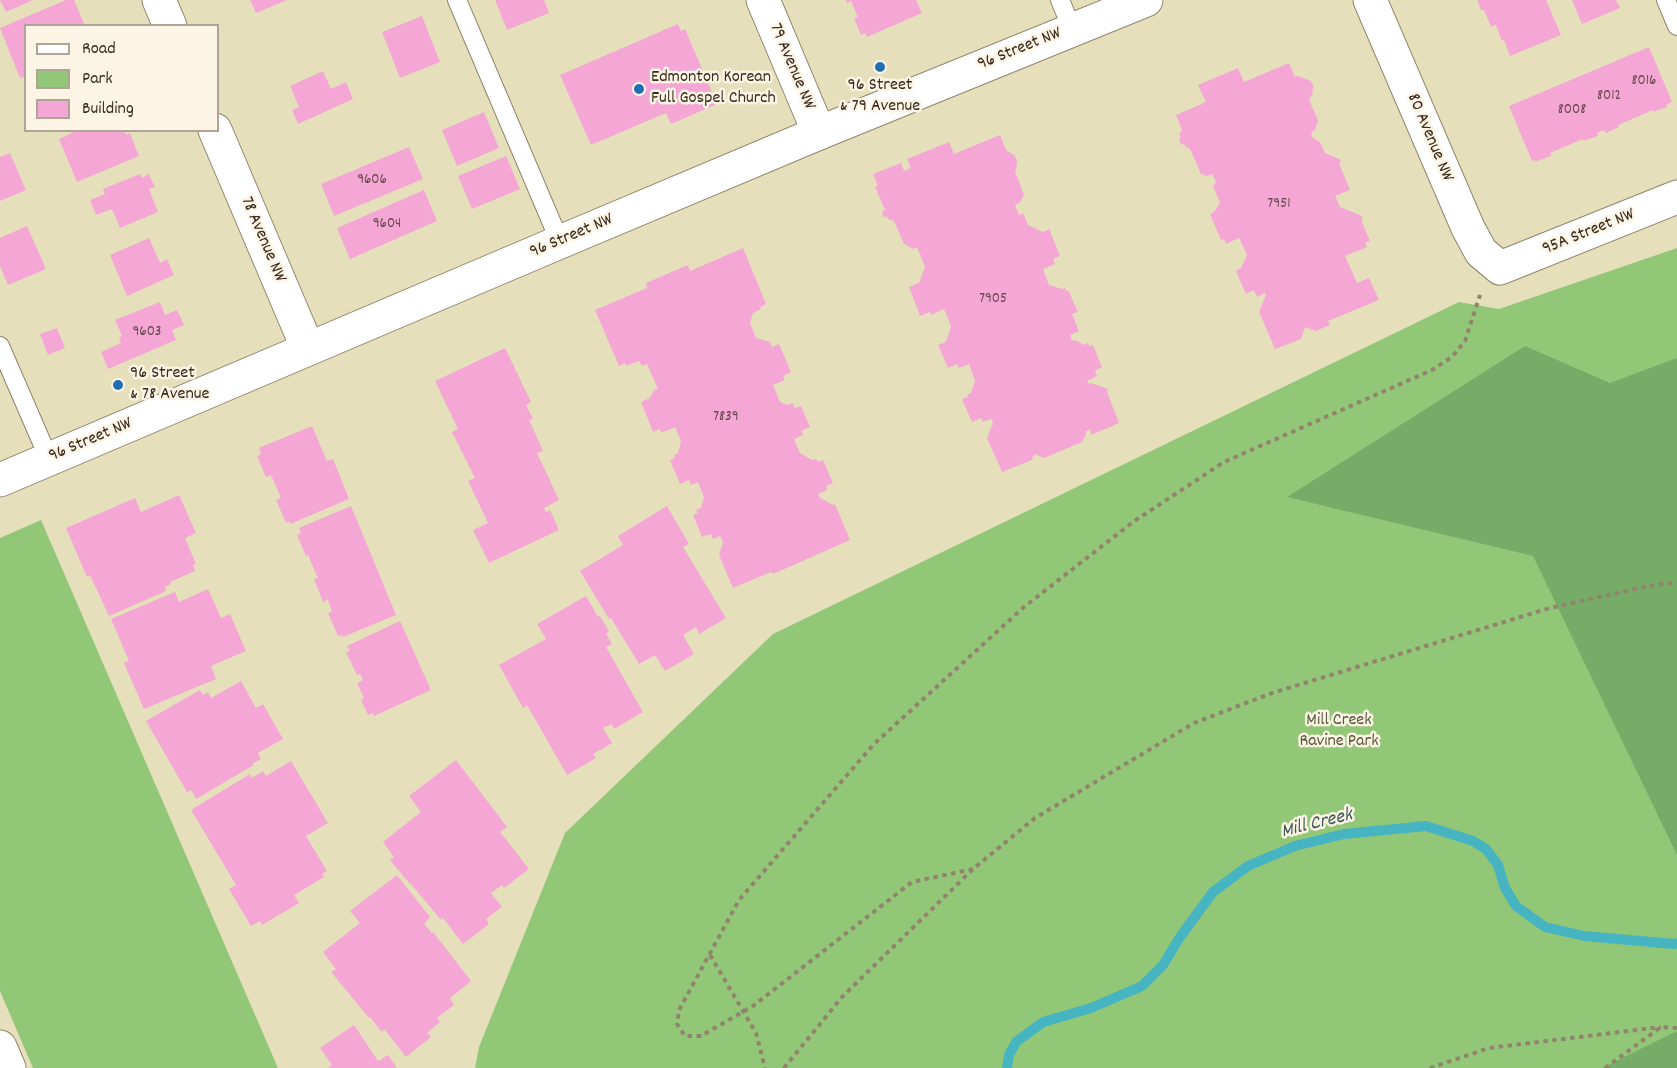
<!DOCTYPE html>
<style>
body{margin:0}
#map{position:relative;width:1677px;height:1068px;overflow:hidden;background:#e6dfbb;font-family:Dekko,sans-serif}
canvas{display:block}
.legend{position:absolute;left:24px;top:24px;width:195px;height:108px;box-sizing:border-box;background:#fcf5e5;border:2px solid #afa495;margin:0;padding:8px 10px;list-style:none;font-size:18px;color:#3b2a1e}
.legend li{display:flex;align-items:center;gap:12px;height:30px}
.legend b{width:30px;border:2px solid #afa495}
</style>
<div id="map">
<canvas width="1677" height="1068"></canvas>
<ul class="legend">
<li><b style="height:8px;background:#fff"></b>Road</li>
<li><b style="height:16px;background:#93c778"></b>Park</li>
<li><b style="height:16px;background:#f4a7d5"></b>Building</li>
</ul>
</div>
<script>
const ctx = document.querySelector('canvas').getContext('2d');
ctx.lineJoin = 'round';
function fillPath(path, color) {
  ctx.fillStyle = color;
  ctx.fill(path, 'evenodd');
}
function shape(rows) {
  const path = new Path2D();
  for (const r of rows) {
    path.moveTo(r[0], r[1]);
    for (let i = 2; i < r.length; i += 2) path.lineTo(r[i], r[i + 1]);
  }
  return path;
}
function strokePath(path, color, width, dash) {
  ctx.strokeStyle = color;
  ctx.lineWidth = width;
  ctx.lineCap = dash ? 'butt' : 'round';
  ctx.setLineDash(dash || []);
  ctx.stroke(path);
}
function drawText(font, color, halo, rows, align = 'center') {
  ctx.font = font + ' Dekko,sans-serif';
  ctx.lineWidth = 5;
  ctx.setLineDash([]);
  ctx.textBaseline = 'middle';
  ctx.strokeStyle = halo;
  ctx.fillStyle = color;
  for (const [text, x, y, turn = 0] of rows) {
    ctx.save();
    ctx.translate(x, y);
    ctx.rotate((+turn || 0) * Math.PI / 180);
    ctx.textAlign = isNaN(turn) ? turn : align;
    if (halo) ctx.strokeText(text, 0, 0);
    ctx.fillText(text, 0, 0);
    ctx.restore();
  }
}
fillPath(shape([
 [1677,248,1677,1068,475,1068,479,1047,565,833,773,634,1459,302,1499,309],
 [41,520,278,1068,33,1068,0,991,0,538]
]), '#93c778');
fillPath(shape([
 [1525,346,1610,383,1677,358,1677,855,1533,556,1287,497],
 [1677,1031,1677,1068,1602,1068]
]), '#76ac68');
strokePath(shape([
 [1007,1068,1009,1055,1016,1042,1043,1022,1091,1008,1142,986,1163,965,1180,937,1213,892,1248,866,1295,846,1344,834,1426,826,1473,841,1486,849,1498,865,1505,888,1516,906,1545,927,1584,936,1674,944,1677,943]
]), '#46b4c1', 10);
fillPath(shape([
 [0,0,33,0,6,12],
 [66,0,74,0,85,26,26,26,26,76,20,78,0,28],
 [250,0,287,0,256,13],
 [495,0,544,0,549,13,507,30],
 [846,0,916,0,922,13,867,37,865,33,861,35,854,18,858,17,851,1,847,3],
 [1477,0,1546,0,1561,35,1510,56,1504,40,1502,41,1496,25,1491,27,1484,10,1481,10],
 [1572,0,1616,0,1620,8,1582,24],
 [422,16,440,62,400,78,382,32],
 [678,24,681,31,685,29,717,104,671,124,666,113,591,145,560,75],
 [1649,47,1672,102,1666,105,1667,107,1653,112,1653,110,1618,125,1619,127,1606,133,1604,130,1597,133,1598,136,1583,141,1583,139,1550,153,1551,156,1535,162,1535,160,1532,161,1509,106],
 [1289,63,1295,77,1298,76,1311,81,1314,88,1312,89,1313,92,1309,100,1318,120,1315,130,1311,132,1313,138,1320,142,1325,153,1341,160,1339,166,1340,166,1350,190,1335,196,1340,207,1362,216,1362,222,1370,241,1365,243,1367,247,1345,256,1357,283,1369,278,1379,300,1328,321,1330,325,1316,331,1305,327,1301,339,1275,349,1259,312,1266,295,1265,293,1257,297,1254,290,1246,294,1236,271,1241,268,1247,255,1239,238,1226,244,1224,239,1221,240,1210,214,1214,212,1220,203,1213,186,1216,182,1212,174,1207,176,1201,174,1190,149,1185,146,1184,144,1181,145,1179,138,1181,137,1179,134,1182,130,1176,115,1206,102,1198,85,1238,68,1244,82],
 [323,71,331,89,346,82,353,99,298,124,292,110,299,107,290,86],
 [484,112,499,148,457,166,442,130],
 [78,130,124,130,126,135,130,133,139,156,77,182,59,139],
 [1000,135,1006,150,1014,155,1018,162,1016,163,1017,166,1015,171,1024,195,1020,202,1015,205,1019,215,1023,213,1028,225,1043,232,1049,229,1060,256,1053,259,1055,264,1043,269,1049,285,1062,289,1065,288,1066,291,1068,290,1078,312,1072,314,1079,331,1070,335,1072,341,1075,340,1085,345,1088,343,1089,346,1093,345,1102,367,1095,371,1097,376,1087,381,1089,384,1091,383,1108,389,1107,392,1119,423,1091,435,1090,429,1085,432,1086,434,1082,442,1044,458,1034,454,1032,460,1002,472,987,438,993,423,991,419,983,422,981,418,972,422,962,399,968,397,967,395,971,393,975,381,969,364,959,368,957,364,948,368,938,345,946,342,951,326,944,309,931,315,930,312,920,316,909,287,919,283,925,267,917,247,913,249,904,244,894,221,888,219,887,216,884,218,882,212,885,210,875,187,878,186,873,174,901,163,904,171,911,168,907,159,949,142,954,154],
 [409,147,423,179,334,216,321,184],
 [10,153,26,190,0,201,0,157],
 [506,156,520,189,472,209,458,176],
 [140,174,142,178,149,174,155,187,149,189,158,212,120,228,112,209,96,215,90,200,105,194,103,189],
 [424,190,437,221,350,259,337,228],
 [27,226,46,269,8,285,0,266,0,238],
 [149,238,160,263,167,259,174,275,127,296,110,255],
 [743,248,766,304,760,307,761,309,753,313,750,323,756,338,770,342,772,347,779,344,791,372,783,376,785,380,773,385,780,402,787,405,793,403,795,408,801,406,810,427,801,431,803,435,794,439,800,453,812,460,816,459,818,462,823,460,833,483,826,486,827,490,818,494,820,498,833,505,835,504,850,540,773,574,771,572,733,588,719,555,723,542,720,536,713,539,711,534,702,537,693,515,698,513,696,510,701,508,704,497,698,482,691,485,689,480,680,484,670,460,675,458,674,455,678,453,681,441,675,427,661,433,660,429,653,432,641,402,650,398,654,390,658,389,647,364,642,366,639,361,626,366,625,363,619,366,595,310,647,288,646,283,688,265,690,271],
 [160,302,165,315,177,310,184,325,172,330,176,340,108,369,101,352,121,343,119,338,122,336,115,320],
 [57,328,65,348,48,355,40,334],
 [505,348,531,402,526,405,533,419,529,420,543,451,537,453,559,500,544,508,546,512,550,510,559,530,489,563,473,530,488,523,468,481,475,478,452,432,458,429,435,381],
 [312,426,327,461,333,459,349,499,290,524,289,521,286,523,276,500,281,498,271,475,266,477,257,456,261,454,259,448],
 [179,495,196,533,185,538,196,564,193,565,195,571,170,582,171,584,165,587,166,591,109,616,90,575,87,577,66,528,135,498,141,512],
 [351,506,396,615,343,637,342,635,338,636,328,613,332,612,328,599,323,602,314,579,318,578,308,555,306,556,297,535,301,533,299,528],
 [667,506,689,544,683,547,726,618,699,634,696,627,683,635,694,654,665,671,655,655,639,664,611,618,609,619,580,571,623,545,618,536],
 [208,589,221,618,230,614,246,651,211,666,216,679,144,709,124,663,129,661,111,619,175,592,179,602],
 [586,596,598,617,600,616,609,631,606,634,612,644,606,647,643,712,614,729,612,724,603,728,612,743,593,754,596,758,567,775,527,705,523,708,499,665,546,639,537,624],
 [400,621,431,690,374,716,373,713,368,715,361,700,364,698,357,683,363,680,360,674,357,675,346,652,350,651,347,646],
 [241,681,256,708,263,704,283,739,258,753,261,759,252,764,254,765,196,799,191,790,187,792,146,721,200,690,203,695,208,692,211,698],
 [456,760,507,827,500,832,529,869,504,888,502,885,491,893,502,907,486,919,489,924,463,944,443,918,441,920,410,883,410,884,390,860,394,857,383,842,421,812,409,796],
 [291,761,328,823,306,836,327,871,322,874,324,877,294,895,299,903,262,925,260,921,251,926,229,889,236,885,191,810,250,774,252,778,263,771,266,776],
 [397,875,430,917,424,924,432,933,433,932,471,981,450,998,454,1005,437,1018,440,1022,427,1033,431,1037,406,1057,384,1029,382,1032,370,1017,369,1018,331,972,336,969,323,952,360,923,350,911],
 [354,1025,378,1061,388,1055,397,1068,328,1068,332,1065,320,1048]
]), '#f4a7d5');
const service = shape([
 [457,0,560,242],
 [1060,0,1072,29],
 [1666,0,1677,26],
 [0,346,49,459]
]);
const minor = shape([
 [159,0,170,26],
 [763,0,819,133],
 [1370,0,1468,228,1481,252,1500,268,1677,197],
 [215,130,308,349],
 [0,1047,9,1068]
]);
const tertiary = shape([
 [0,480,560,242,819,133,1146,0]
]);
strokePath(service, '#90846c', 20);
strokePath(minor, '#90846c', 35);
strokePath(tertiary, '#90846c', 35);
strokePath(shape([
 [973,869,912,882,753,1006,701,1036,685,1036,677,1024,679,1010,739,900,874,744,1024,607,1133,522,1224,462,1432,370,1452,357,1465,341,1480,295],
 [710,955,756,1033,765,1068],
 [784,1068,842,997,973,869,1035,818,1194,723,1272,693,1550,608,1648,586,1677,582],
 [1430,1068,1489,1048,1661,1027],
 [1605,1068,1661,1027,1677,1028]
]), '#90846c', 4, [4.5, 4.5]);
strokePath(service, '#fff', 18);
strokePath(minor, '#fff', 33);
strokePath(tertiary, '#fff', 33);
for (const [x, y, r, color] of [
 [880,67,6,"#1f6fb2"],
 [639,89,6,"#1f6fb2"],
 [118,385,6,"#1f6fb2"]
]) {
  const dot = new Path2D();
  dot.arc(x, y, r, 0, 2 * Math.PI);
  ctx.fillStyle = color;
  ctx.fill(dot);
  strokePath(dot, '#fcf5e5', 2);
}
drawText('15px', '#69494c', null, [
 ["8016",1644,82],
 ["8012",1609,97],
 ["8008",1572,111],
 ["9606",372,181],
 ["7951",1279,205],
 ["9604",387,225],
 ["7905",993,300],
 ["9603",147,333],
 ["7839",726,418]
]);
drawText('18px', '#3b2a1e', '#fcf5e5', [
 ["96 Street NW",1020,50,-22],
 ["79 Avenue NW",791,67,67],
 ["80 Avenue NW",1429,138,67],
 ["95A Street NW",1589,233,-22],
 ["96 Street NW",572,237,-23],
 ["78 Avenue NW",262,240,67],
 ["96 Street NW",91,441,-23]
]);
drawText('18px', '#3b2a1e', '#fcf5e5', [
 ["Edmonton Korean",651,79],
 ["Full Gospel Church",651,100],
 ["96 Street",880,87,"center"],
 ["& 79 Avenue",880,108,"center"],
 ["96 Street",130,375],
 ["& 78 Avenue",130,396]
], 'left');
drawText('18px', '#555939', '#fcf5e5', [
 ["Mill Creek",1339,722],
 ["Ravine Park",1339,743]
]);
drawText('italic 20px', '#3f5a57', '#fcf5e5', [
 ["Mill Creek",1317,825,-14]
]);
</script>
